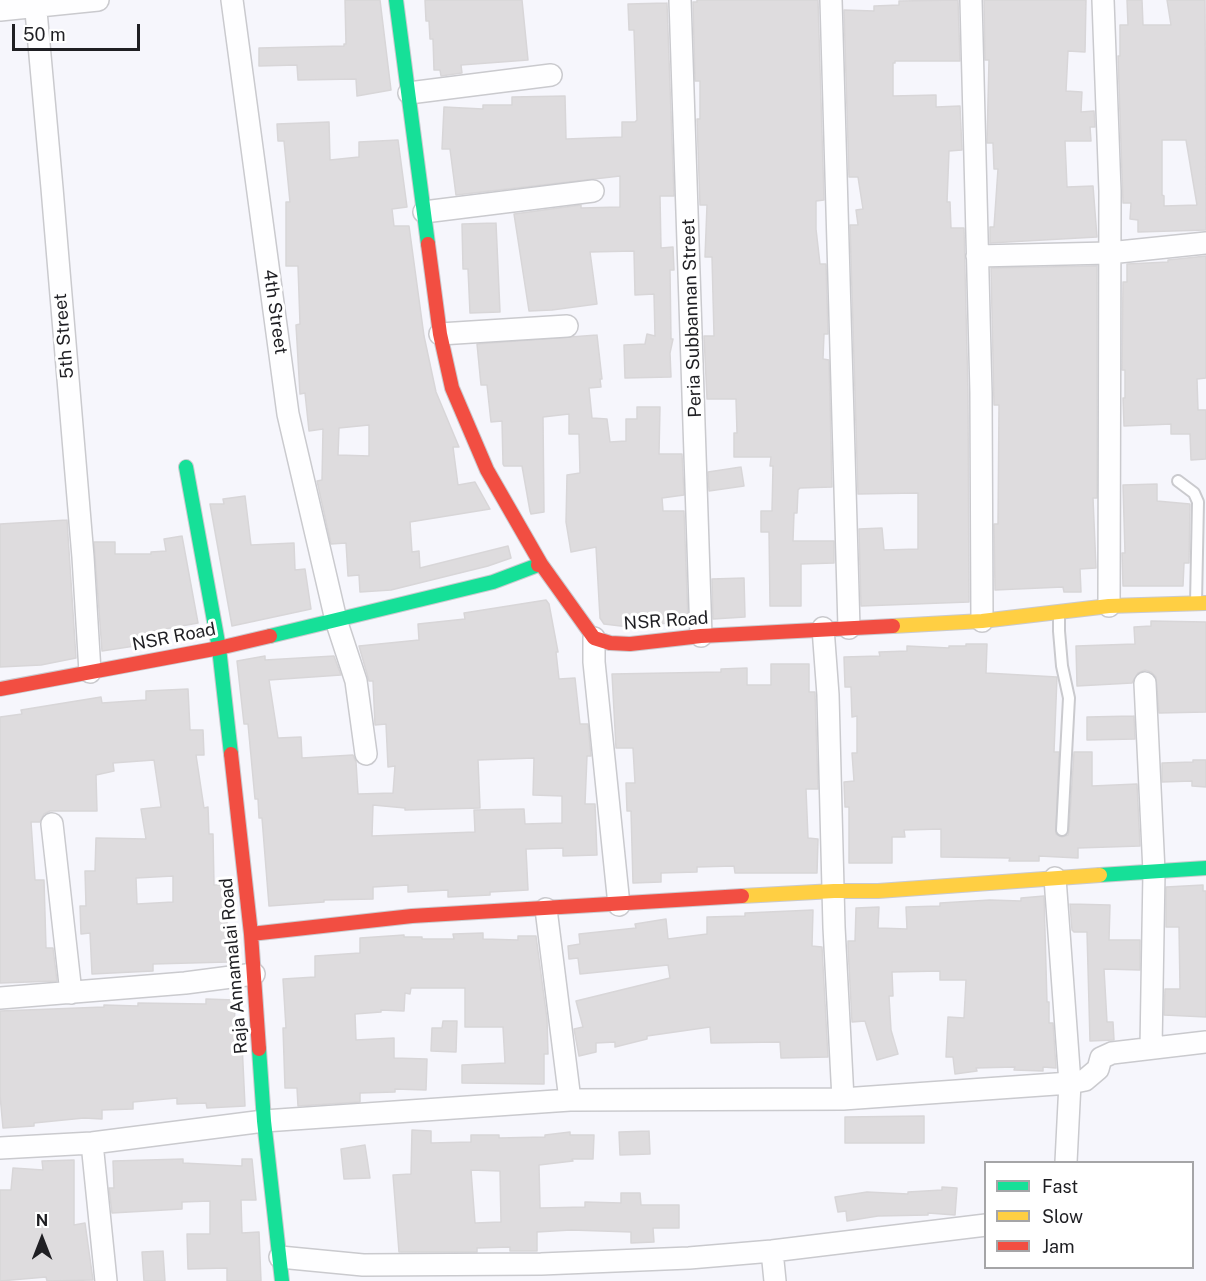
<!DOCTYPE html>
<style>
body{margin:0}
#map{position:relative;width:1206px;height:1281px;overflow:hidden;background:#f6f6fc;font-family:"Public Sans",sans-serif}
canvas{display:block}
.legend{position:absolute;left:984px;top:1161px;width:210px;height:108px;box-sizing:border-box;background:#fff;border:2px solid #a5a5a7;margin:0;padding:8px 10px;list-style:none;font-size:18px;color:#1f1f23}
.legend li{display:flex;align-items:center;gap:12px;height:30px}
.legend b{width:30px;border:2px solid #a5a5a7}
.north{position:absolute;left:12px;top:1209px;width:60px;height:60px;-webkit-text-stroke:4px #fff;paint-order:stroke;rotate:0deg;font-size:16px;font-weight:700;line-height:24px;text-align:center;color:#1f1f23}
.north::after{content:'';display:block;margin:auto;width:21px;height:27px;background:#1f1f23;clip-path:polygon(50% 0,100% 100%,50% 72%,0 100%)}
.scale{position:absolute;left:12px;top:24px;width:128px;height:27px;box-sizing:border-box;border:3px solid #1f1f23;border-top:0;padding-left:8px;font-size:18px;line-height:21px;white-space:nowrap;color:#1f1f23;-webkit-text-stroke:4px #fff;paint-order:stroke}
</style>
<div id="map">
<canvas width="1206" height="1281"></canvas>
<ul class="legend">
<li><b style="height:8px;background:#16e098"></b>Fast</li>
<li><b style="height:8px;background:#ffcf43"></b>Slow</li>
<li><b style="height:8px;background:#f24e42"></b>Jam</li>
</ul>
<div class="north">N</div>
<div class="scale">50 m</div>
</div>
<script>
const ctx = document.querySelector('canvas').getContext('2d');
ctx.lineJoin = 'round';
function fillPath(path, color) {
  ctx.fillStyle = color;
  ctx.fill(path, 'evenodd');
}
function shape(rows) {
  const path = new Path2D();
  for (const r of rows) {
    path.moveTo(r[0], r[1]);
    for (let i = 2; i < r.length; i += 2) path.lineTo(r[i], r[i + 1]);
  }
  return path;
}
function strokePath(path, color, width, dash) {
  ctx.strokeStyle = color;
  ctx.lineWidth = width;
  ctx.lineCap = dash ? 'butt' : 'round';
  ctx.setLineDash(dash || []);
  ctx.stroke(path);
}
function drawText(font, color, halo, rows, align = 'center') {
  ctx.font = font + ' "Public Sans",sans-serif';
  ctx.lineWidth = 6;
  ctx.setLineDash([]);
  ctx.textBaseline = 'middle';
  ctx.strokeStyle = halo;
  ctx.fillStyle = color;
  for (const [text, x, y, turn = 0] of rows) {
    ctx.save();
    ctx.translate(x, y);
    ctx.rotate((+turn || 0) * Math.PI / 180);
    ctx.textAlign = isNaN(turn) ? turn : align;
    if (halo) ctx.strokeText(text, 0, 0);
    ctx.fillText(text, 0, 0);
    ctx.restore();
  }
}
const building = shape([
 [345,0,380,0,391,90,357,96,356,79,298,80,297,65,259,66,259,48,344,46,344,44,346,44,345,0],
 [425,0,522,0,528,60,461,65,462,73,441,76,440,70,434,70,433,39,430,39,429,21,426,21,425,0],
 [697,0,818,0,824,200,816,201,816,229,820,264,826,264,828,334,824,334,823,359,829,360,832,487,800,488,798,490,797,513,794,513,793,541,834,541,834,563,801,564,801,606,770,606,769,532,761,532,761,511,772,511,773,466,770,466,771,457,734,457,734,433,737,433,736,399,707,399,704,336,714,336,712,257,705,257,707,205,700,205,697,119,700,119,700,81,695,81,693,2,697,2,697,0],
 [958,0,960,61,895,61,895,63,893,63,893,96,936,95,936,107,960,106,962,150,949,151,947,202,950,202,951,228,964,228,968,393,969,602,861,606,859,529,882,528,884,550,918,549,918,493,858,494,850,225,858,225,856,210,863,209,858,177,849,177,844,10,874,11,874,6,899,5,899,1,958,0],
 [984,0,1086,0,1085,52,1068,51,1066,91,1082,92,1081,112,1094,111,1095,127,1090,127,1091,141,1065,141,1067,187,1093,186,1097,237,990,243,990,227,994,227,998,169,994,169,993,143,987,143,989,60,985,60,984,0],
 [1127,0,1142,0,1143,25,1171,25,1167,0,1205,0,1206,230,1138,232,1138,220,1130,219,1131,203,1123,203,1118,56,1120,56,1120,25,1128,25,1127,0],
 [1162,140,1186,140,1197,205,1164,206,1164,196,1162,195,1162,140],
 [667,3,674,196,660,196,661,248,673,247,674,270,670,270,671,339,673,339,670,353,671,377,625,378,624,345,645,344,647,334,655,336,654,294,635,295,634,251,590,252,597,304,552,310,529,311,514,214,581,205,581,208,620,207,620,176,456,195,450,149,442,149,444,107,483,109,483,105,512,105,512,97,565,96,566,139,622,137,622,122,635,122,637,120,634,30,629,30,628,4,667,3],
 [329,122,330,160,359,157,359,142,398,140,407,207,392,209,394,226,409,226,424,336,436,392,459,447,453,447,458,485,475,482,490,509,410,522,412,552,419,551,420,568,508,546,511,558,488,566,391,590,360,592,359,575,348,576,346,543,331,544,317,481,322,480,323,429,309,431,305,393,300,394,296,325,300,324,298,266,286,266,286,202,290,202,284,141,278,141,277,124,329,122],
 [369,425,369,456,338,455,339,428,369,425],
 [496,223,500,312,470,313,468,269,463,269,462,224,496,223],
 [1206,256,1206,378,1197,379,1198,410,1206,410,1206,459,1191,460,1190,434,1171,434,1171,424,1124,426,1123,398,1125,398,1125,370,1122,370,1123,282,1127,282,1127,264,1168,262,1168,260,1206,256],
 [1097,266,1097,498,1093,498,1096,568,1080,569,1081,592,1064,592,1063,587,995,590,994,524,998,524,999,405,994,405,991,268,1097,266],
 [597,335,602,379,600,379,601,387,589,388,592,418,607,419,610,442,626,441,626,419,637,419,637,407,660,407,659,454,682,454,684,495,662,498,663,511,684,511,688,621,629,627,604,624,600,618,596,547,571,552,566,522,567,475,580,473,579,434,569,434,569,414,543,417,544,512,531,514,530,511,522,466,504,466,503,464,502,421,491,422,487,385,481,385,477,344,597,335],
 [741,467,744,486,709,491,708,472,741,467],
 [1157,484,1157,501,1190,504,1189,563,1184,563,1183,586,1123,586,1122,553,1125,553,1123,485,1157,484],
 [245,496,251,545,294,543,295,570,305,569,311,609,232,626,210,504,224,504,223,499,245,496],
 [67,520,76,658,41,665,0,667,0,524,67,520],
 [182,536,198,623,148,632,148,644,102,651,94,542,115,542,115,554,151,554,151,552,166,551,164,539,182,536],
 [744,578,745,617,713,619,712,579,744,578],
 [546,600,549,604,558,652,556,652,559,679,575,678,580,724,588,724,591,756,587,756,585,804,595,804,597,855,563,856,563,848,526,849,528,890,490,892,490,895,448,897,448,890,408,892,408,885,373,887,373,899,324,900,324,902,269,906,262,818,259,818,258,799,255,799,248,724,244,724,237,661,265,656,265,660,334,656,341,675,269,680,278,738,301,737,302,758,353,755,356,762,358,794,393,793,395,766,388,767,386,724,375,725,373,681,369,681,359,646,419,640,418,624,465,619,464,613,546,600],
 [534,758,533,795,562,796,562,823,525,824,524,809,474,810,475,832,372,836,373,805,405,808,405,810,480,808,478,760,534,758],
 [1151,621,1206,622,1206,712,1159,713,1156,677,1151,672,1145,670,1138,673,1132,683,1077,686,1076,646,1135,644,1134,627,1151,626,1151,621],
 [966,644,987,644,986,673,1057,677,1054,752,1059,752,1056,834,1062,837,1068,835,1069,831,1074,752,1092,752,1092,786,1137,784,1140,846,1078,848,1078,858,1039,856,1039,861,1009,861,1010,858,941,857,941,829,904,830,905,837,892,837,892,863,849,863,849,807,845,807,844,782,854,781,852,753,857,753,857,716,852,717,851,687,845,687,844,657,880,656,879,652,907,651,907,646,949,648,949,646,966,646,966,644],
 [771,664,809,664,809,692,815,692,818,789,806,789,808,838,818,839,817,873,735,873,734,866,697,867,697,872,661,873,661,882,633,883,631,811,627,811,626,783,635,783,633,748,616,748,612,674,721,672,721,669,747,668,747,685,771,685,771,664],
 [188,689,190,730,203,730,204,755,196,755,204,808,208,807,209,834,213,834,214,885,226,885,228,962,153,964,153,971,92,974,90,933,81,934,80,906,86,906,85,871,95,871,96,838,146,839,141,809,161,807,154,760,113,763,114,771,96,775,97,811,50,811,44,814,40,822,31,822,35,880,44,880,46,948,53,948,57,981,0,983,0,717,22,714,21,710,101,697,102,703,146,700,146,691,188,689],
 [173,876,173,902,137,904,136,878,173,876],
 [1134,716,1135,739,1087,740,1087,717,1134,716],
 [1193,760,1206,760,1206,787,1192,786,1192,781,1162,782,1162,763,1193,762,1193,760],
 [1203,885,1203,891,1206,891,1206,1017,1164,1015,1165,989,1180,989,1179,927,1166,927,1166,887,1203,885],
 [1044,896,1047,1002,1049,1002,1049,1023,1053,1023,1056,1068,1043,1067,1043,1071,1014,1070,1015,1067,976,1068,977,1071,955,1074,953,1057,946,1057,948,1017,964,1018,966,980,940,980,940,971,892,972,893,996,889,996,891,1030,898,1054,877,1060,865,1021,852,1022,848,947,848,941,855,941,856,908,879,907,878,928,907,929,906,907,940,906,940,903,990,900,1021,901,1021,898,1044,896],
 [1070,904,1110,905,1109,940,1140,940,1140,970,1104,969,1107,1022,1113,1022,1114,1040,1090,1041,1087,932,1074,932,1072,930,1070,904],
 [813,910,812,946,822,947,828,1057,781,1058,780,1042,711,1043,710,1027,647,1036,647,1039,615,1047,615,1042,596,1043,596,1052,579,1056,574,1029,583,1027,576,1001,670,978,668,965,580,974,578,958,569,959,568,946,580,944,579,934,636,928,635,924,666,919,668,939,707,934,707,917,745,916,745,913,813,910],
 [483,933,483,939,518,940,518,936,536,936,547,1019,548,1054,544,1054,544,1084,462,1083,462,1065,505,1063,503,1027,465,1027,465,988,411,988,410,994,405,993,404,1011,381,1010,381,1012,355,1014,356,1040,394,1038,394,1058,427,1059,426,1090,395,1089,395,1092,360,1093,360,1102,298,1106,297,1088,285,1088,283,1028,286,1028,283,979,315,977,315,956,360,953,360,938,404,935,404,937,422,937,422,939,454,939,453,934,483,933],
 [206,999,235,1000,234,1043,242,1043,245,1106,207,1108,206,1103,177,1104,177,1098,133,1102,133,1109,102,1110,102,1119,84,1118,34,1123,34,1126,3,1128,0,1095,0,1011,104,1007,104,1005,138,1006,138,1003,206,1004,206,999],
 [443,1021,457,1021,456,1052,431,1051,432,1028,442,1028,443,1021],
 [924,1116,924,1143,845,1143,845,1117,924,1116],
 [412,1130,431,1131,431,1143,471,1142,471,1135,499,1135,499,1138,545,1137,545,1135,570,1132,570,1135,594,1135,593,1159,572,1159,573,1161,539,1165,540,1208,585,1207,585,1202,621,1203,621,1193,640,1193,641,1205,679,1205,679,1228,653,1228,654,1242,631,1243,631,1232,571,1230,537,1232,537,1251,510,1251,510,1247,477,1248,477,1252,399,1252,393,1175,411,1174,412,1130],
 [471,1170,500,1171,501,1222,475,1223,471,1170],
 [649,1131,650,1154,620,1155,619,1132,649,1131],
 [365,1145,370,1178,344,1179,341,1149,365,1145],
 [183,1159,183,1163,242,1166,242,1159,252,1159,256,1200,241,1200,242,1233,259,1232,261,1281,227,1281,227,1268,188,1269,187,1234,210,1234,210,1201,182,1202,182,1209,112,1213,109,1188,114,1188,113,1161,183,1159],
 [74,1160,74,1225,85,1223,93,1280,47,1281,46,1277,0,1281,0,1190,11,1190,13,1168,43,1170,42,1161,74,1160],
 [942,1187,957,1188,955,1215,928,1213,928,1215,878,1216,847,1221,846,1211,838,1212,835,1197,867,1192,908,1194,908,1192,942,1190,942,1187],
 [163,1251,165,1281,144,1281,142,1252,163,1251]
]);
fillPath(building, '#dedcde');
strokePath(building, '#d8d6d8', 1.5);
const lane = shape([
 [1178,481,1194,493,1198,502,1196,603],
 [1059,612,1059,631,1062,666,1069,698,1062,830]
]);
const street = shape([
 [35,0,52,188,83,557,90,672],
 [232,0,288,414,336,620,356,681,366,754],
 [680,0,701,636],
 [831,0,849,628],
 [971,0,981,393,982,621],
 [1103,0,1110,191,1109,606],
 [0,10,98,0],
 [409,93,551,75],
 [424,212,593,191],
 [977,256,1109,253,1206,243],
 [440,334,567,326],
 [823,628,828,695,834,927,843,1099],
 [594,638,594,662,619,905],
 [1145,683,1154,872,1151,1048],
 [52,824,71,993],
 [1055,878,1070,1083,1066,1162],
 [546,909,570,1100],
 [0,998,185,983,254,974],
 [92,1143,106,1281],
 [0,1148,92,1143,264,1121,570,1100,843,1099,1070,1083,1085,1080,1098,1069,1101,1058,1112,1053,1206,1042],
 [772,1251,775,1281],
 [280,1257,363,1265,541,1264,689,1258,772,1251,986,1225]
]);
const fast = shape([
 [396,0,428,244],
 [186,467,219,648,231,754],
 [270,636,493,582,538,565],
 [1100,875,1206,868],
 [259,1049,264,1121,282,1281]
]);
const slow = shape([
 [893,626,982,621,1109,606,1206,603],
 [742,896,834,891,878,891,1100,875]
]);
const jam = shape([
 [428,244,440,334,452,388,487,470,541,564],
 [538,565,541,564,594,638,610,643,630,644,701,636,893,626],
 [0,689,219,648,270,636],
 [231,754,251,934,259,1049],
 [251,934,412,916,742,896]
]);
strokePath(lane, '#cacace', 14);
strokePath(street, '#cacace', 24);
strokePath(fast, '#cacace', 16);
strokePath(slow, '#cacace', 16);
strokePath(jam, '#cacace', 16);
strokePath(lane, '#fefeff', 10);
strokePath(street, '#fefeff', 21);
strokePath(fast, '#16e098', 14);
strokePath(slow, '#ffcf43', 14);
strokePath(jam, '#f24e42', 14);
drawText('18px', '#1f1f23', '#fff', [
 ["4th Street",275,312,82],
 ["Peria Subbannan Street",692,318,-92],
 ["5th Street",64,336,-95],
 ["NSR Road",666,621,-4],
 ["NSR Road",174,637,-11],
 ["Raja Annamalai Road",234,966,-95]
]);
</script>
